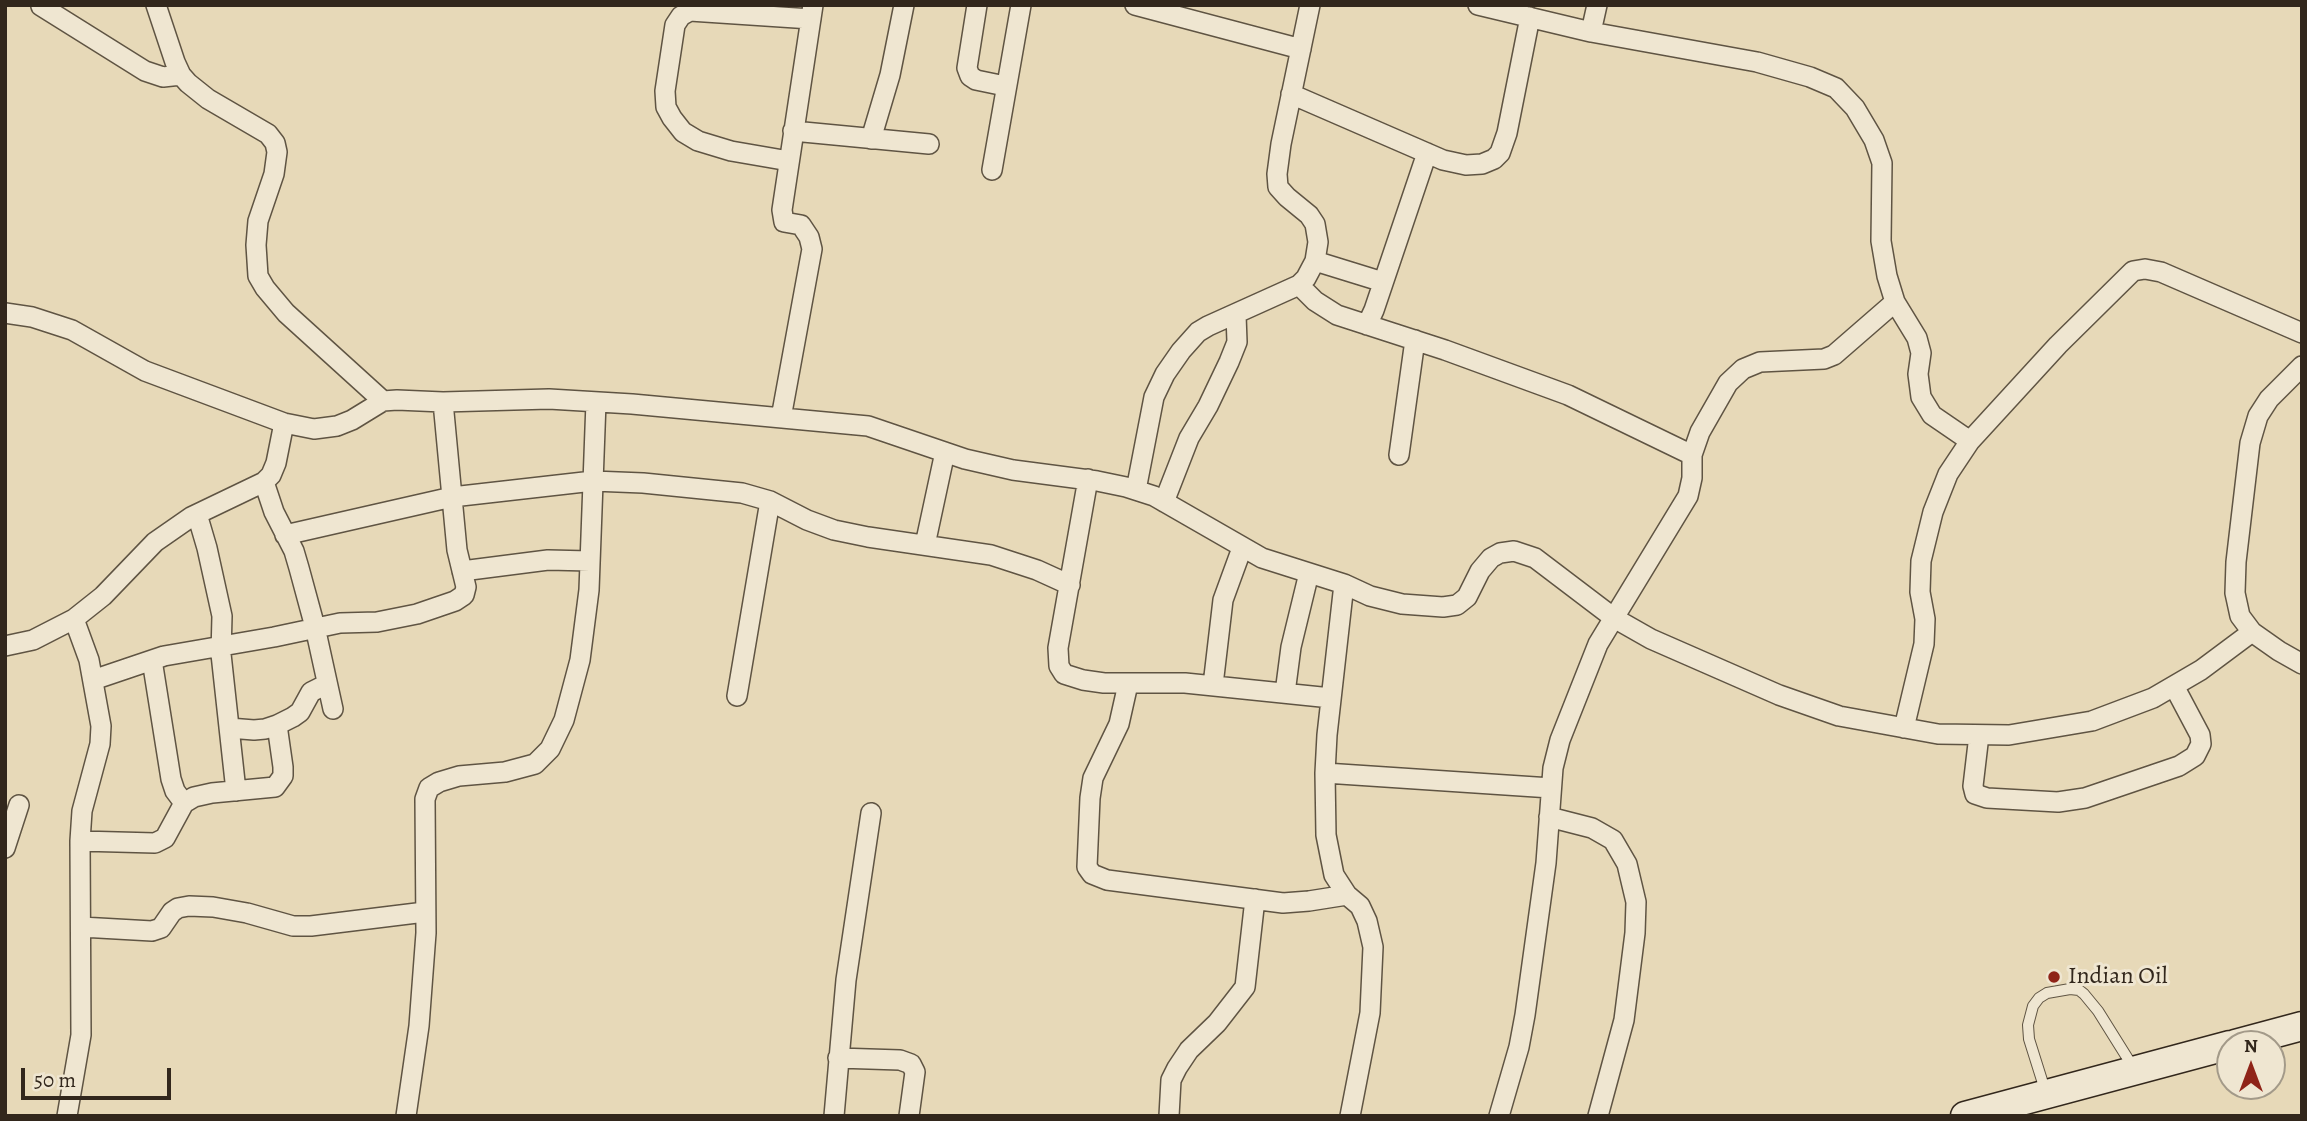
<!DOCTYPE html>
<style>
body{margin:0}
#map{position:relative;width:2307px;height:1121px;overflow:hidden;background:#e7d9b8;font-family:Alegreya,serif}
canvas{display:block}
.frame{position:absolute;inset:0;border:7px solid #32271c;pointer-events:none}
.north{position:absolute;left:2216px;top:1030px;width:70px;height:70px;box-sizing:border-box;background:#efe6d1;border:2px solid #a39a89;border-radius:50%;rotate:0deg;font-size:19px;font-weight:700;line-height:28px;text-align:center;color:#32271c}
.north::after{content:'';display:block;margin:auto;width:24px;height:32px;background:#8f2418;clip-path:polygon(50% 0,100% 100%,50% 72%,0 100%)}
.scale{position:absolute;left:21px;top:1068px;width:150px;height:32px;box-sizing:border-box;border:4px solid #32271c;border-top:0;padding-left:9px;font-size:21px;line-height:24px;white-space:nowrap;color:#32271c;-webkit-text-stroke:5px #efe6d1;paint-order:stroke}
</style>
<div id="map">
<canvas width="2307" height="1121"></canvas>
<div class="frame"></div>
<div class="north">N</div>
<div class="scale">50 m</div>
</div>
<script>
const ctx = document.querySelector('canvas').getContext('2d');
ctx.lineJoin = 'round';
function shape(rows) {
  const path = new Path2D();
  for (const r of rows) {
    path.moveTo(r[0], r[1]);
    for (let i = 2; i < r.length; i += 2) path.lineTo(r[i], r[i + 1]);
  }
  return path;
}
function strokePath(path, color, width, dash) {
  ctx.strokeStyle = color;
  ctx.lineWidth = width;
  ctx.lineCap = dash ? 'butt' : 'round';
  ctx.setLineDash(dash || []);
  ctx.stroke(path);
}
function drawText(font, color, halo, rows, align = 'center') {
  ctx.font = font + ' Alegreya,serif';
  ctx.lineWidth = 6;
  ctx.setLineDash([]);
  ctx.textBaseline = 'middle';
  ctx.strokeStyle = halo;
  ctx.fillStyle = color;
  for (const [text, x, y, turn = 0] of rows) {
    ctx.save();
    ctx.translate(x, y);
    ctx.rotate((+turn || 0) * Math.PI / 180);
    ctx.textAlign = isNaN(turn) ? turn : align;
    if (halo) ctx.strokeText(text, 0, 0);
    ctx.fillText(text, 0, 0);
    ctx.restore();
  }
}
const service = shape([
 [2046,1093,2029,1039,2028,1025,2033,1006,2039,998,2047,993,2070,989,2079,990,2084,994,2098,1011,2133,1067]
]);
const minor = shape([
 [156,5,175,62,181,75,188,83,208,99,268,134,275,143,277,152,274,174,258,221,256,245,258,276,265,288,286,313,383,401],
 [977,5,967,68,970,76,976,80,1005,86],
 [1135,5,1301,49],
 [1478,5,1591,32,1757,62,1810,77,1836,88,1855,108,1874,140,1882,163,1881,241,1887,276,1895,302,1917,338,1921,353,1918,374,1921,397,1932,415,1970,441],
 [41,6,145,71,163,77,181,75],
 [1591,32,1597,5],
 [1291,94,1443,160,1466,165,1482,164,1494,159,1500,153,1507,133,1530,17],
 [793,131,929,144],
 [871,139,890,75,904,5],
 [789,161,731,151,698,141,683,132,672,118,666,107,665,91,675,25,681,16,690,11,811,19],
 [992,170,1021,5],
 [1315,261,1383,282],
 [1299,285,1315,301,1337,315,1445,350,1568,395,1692,455],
 [5,313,32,317,72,330,145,371,284,423,314,429,337,426,352,420,383,401,397,400,443,402,549,399,632,404,868,426,965,459,1013,470,1097,481,1126,487,1154,496,1262,558,1344,584,1370,596,1402,604,1443,607,1457,605,1467,597,1480,571,1491,558,1500,553,1514,551,1535,558,1614,618,1651,639,1779,695,1839,716,1938,734,2009,735,2092,721,2153,698,2201,670,2252,632],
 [1367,325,1374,310,1427,153],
 [2302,366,2269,399,2258,416,2250,443,2236,562,2235,593,2240,616,2252,632,2279,651,2302,664],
 [781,418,812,249,809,237,801,225,784,222,782,210,813,5],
 [1399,455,1415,340],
 [1088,479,1058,648,1059,666,1064,674,1083,680,1104,683,1185,683,1331,698],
 [264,482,274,512,294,551,299,568,315,627,333,709],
 [1136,490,1154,397,1165,374,1181,351,1198,332,1208,326,1299,285,1306,278,1315,261,1318,242,1315,224,1309,215,1287,197,1278,187,1277,174,1281,144,1310,5],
 [1164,502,1189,438,1208,406,1229,362,1237,342,1236,315],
 [197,514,207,548,222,616,221,654,236,791],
 [285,535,452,497,593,481,643,483,742,493,770,501,807,520,834,530,868,537,991,555,1037,570,1070,585],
 [925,545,945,452],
 [462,571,548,560,590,561],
 [1344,584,1327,735,1325,773,1326,835,1334,875,1347,895,1360,906,1367,921,1373,947,1370,1013,1350,1116],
 [5,646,33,640,74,619,103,596,155,542,191,517,264,482,271,475,276,463,284,423],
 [152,660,171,779,175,791,184,803],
 [93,680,164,656,274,637,340,623,377,622,417,614,455,601,464,595,466,587,457,550,443,402],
 [1128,684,1119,724,1093,778,1090,798,1087,867,1092,874,1107,880,1283,903,1309,901,1347,895],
 [1213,685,1223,600,1242,548],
 [1285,693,1291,647,1309,573],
 [737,696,770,501],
 [229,728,254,730,265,729,277,725,293,717,300,712,311,692,327,684],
 [1904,728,1924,644,1925,619,1920,592,1921,561,1933,512,1948,474,1970,441,2058,345,2133,271,2145,269,2161,272,2302,333],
 [1979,735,1973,786,1975,794,1987,798,2058,802,2085,798,2179,766,2195,756,2201,744,2200,735,2174,686],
 [1325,773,1551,788],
 [1549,817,1592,828,1613,840,1627,864,1636,902,1635,933,1624,1020,1598,1116],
 [80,841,155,843,165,838,184,803,194,797,212,793,275,787,283,776,283,767,277,725],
 [5,848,19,805],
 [81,927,152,931,161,928,172,912,178,908,189,906,213,907,247,913,293,926,311,926,425,912],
 [838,1058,900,1060,911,1064,915,1072,909,1116],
 [67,1116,81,1035,80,841,82,811,100,744,101,726,89,660,74,619],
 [406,1116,419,1026,426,933,425,799,429,788,439,782,459,776,505,772,535,764,550,749,564,720,580,660,589,590,596,402],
 [834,1116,846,980,871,813],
 [1169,1116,1171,1080,1177,1068,1189,1050,1217,1023,1245,987,1255,899],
 [1499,1116,1519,1047,1525,1015,1546,863,1553,768,1560,740,1598,644,1688,496,1692,478,1692,455,1700,432,1728,383,1743,369,1760,362,1824,359,1834,355,1895,302]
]);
const secondary = shape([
 [2235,1044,2302,1026],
 [1965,1116,2230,1045]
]);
strokePath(service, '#5f5443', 12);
strokePath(minor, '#5f5443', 22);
strokePath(secondary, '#32271c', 31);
strokePath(service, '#efe6d1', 10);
strokePath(minor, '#efe6d1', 19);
strokePath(secondary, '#efe6d1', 28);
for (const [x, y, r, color] of [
 [2054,977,7,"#8f2418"]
]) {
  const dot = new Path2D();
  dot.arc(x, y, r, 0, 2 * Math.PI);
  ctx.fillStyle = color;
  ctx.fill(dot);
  strokePath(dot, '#efe6d1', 2.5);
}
drawText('24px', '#32271c', '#efe6d1', [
 ["Indian Oil",2068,977]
], 'left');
</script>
